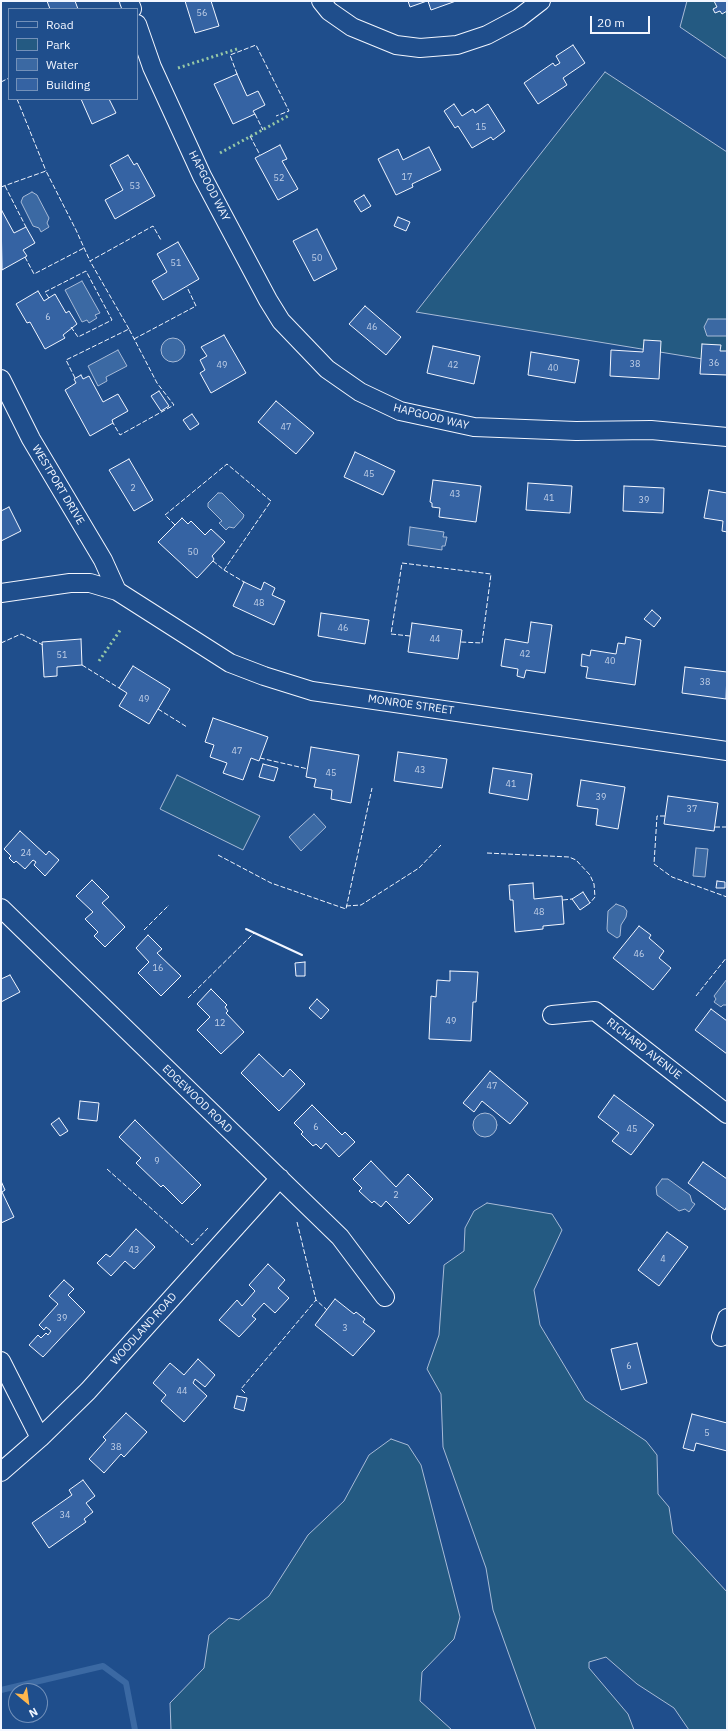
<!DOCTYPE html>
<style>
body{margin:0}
#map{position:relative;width:728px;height:1731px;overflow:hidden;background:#1f4e8c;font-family:"IBM Plex Sans",sans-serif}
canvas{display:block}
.frame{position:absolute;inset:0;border:2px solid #f2f6ff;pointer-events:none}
.legend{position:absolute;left:8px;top:8px;width:130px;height:92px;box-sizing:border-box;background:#1f4e8c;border:1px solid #7391ba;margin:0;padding:5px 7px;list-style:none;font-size:12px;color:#f2f6ff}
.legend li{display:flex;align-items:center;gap:8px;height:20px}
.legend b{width:20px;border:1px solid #7391ba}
.north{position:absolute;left:8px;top:1683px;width:40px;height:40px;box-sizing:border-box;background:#1f4e8c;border:1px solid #7391ba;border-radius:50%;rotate:151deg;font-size:11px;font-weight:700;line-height:16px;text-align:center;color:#f2f6ff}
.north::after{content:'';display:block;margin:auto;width:14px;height:18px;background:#ffb74d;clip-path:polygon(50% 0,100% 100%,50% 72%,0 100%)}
.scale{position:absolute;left:590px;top:16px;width:60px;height:18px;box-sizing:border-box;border:2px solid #f2f6ff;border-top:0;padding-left:5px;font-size:12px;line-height:14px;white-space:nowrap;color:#f2f6ff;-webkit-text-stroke:3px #1f4e8c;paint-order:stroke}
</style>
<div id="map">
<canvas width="728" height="1731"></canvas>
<div class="frame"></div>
<ul class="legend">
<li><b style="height:5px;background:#1f4e8c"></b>Road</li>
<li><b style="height:11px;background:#245a82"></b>Park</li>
<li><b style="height:11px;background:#3b69a3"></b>Water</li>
<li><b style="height:11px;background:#3563a3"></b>Building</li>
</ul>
<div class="north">N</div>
<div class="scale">20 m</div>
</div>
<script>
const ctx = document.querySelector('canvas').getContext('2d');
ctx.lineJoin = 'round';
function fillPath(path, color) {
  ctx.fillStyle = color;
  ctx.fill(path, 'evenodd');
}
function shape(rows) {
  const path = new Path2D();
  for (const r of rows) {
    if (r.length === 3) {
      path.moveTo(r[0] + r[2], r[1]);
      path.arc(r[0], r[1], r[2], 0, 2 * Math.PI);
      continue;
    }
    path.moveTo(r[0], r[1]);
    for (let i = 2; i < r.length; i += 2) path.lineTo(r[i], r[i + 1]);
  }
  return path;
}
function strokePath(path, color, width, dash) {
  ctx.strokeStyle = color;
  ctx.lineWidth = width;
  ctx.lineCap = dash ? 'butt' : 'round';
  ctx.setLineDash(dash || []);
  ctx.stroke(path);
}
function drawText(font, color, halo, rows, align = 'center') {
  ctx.font = font + ' "IBM Plex Sans",sans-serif';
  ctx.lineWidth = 3;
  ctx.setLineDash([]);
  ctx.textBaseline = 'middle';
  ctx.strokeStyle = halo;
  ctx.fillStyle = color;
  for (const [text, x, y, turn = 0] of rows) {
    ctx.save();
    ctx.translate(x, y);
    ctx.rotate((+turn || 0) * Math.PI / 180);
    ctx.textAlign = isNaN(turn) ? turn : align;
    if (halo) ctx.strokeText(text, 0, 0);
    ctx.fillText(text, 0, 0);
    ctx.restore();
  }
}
const green = shape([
 [687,1,727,1,727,59,680,27,687,1],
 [605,72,727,152,727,363,416,312,605,72],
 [177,775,260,816,243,850,160,809,177,775],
 [487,1203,552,1214,562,1230,534,1290,540,1325,585,1400,646,1441,657,1455,658,1494,669,1507,673,1533,727,1592,727,1730,689,1730,674,1708,637,1684,606,1657,589,1662,589,1668,628,1714,634,1730,536,1730,493,1610,486,1568,443,1447,441,1394,427,1369,439,1335,444,1265,464,1251,465,1228,474,1211,487,1203],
 [391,1439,408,1445,421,1465,460,1617,454,1639,422,1672,420,1701,452,1730,171,1730,170,1703,204,1668,209,1635,229,1618,239,1620,269,1596,308,1535,344,1501,369,1455,391,1439]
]);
fillPath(green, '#245a82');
strokePath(green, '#a8bbd7', 1);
const water = shape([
 [32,192,37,195,49,218,47,223,49,227,41,232,39,228,33,226,21,202,23,197,32,192],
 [82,281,100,313,95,315,97,318,89,323,87,320,82,322,65,290,82,281],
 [708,319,727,319,727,336,707,336,704,327,708,319],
 [173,350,12],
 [118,350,127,366,106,377,107,381,98,386,88,366,118,350],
 [218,493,222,493,244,515,243,518,234,528,229,527,226,530,219,523,222,521,208,507,208,503,218,493],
 [410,527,444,532,443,537,447,537,445,546,442,546,442,550,408,545,410,527],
 [314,814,326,827,301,851,289,837,314,814],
 [696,848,708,849,705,877,693,876,696,848],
 [616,904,624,907,627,911,626,917,621,925,620,936,617,938,608,932,607,929,608,911,616,904],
 [727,979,727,1005,723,1005,721,1007,714,1002,716,999,714,996,727,979],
 [485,1125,12],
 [662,1179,668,1179,690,1195,692,1202,695,1204,689,1212,685,1209,679,1211,657,1195,656,1187,662,1179]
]);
fillPath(water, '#3b69a3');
strokePath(water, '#a8bbd7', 1);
strokePath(shape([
 [1,1690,103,1666,126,1683,135,1730]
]), '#3b69a3', 6);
const building = shape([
 [47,1,75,1,78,9,50,9,47,1],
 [185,1,211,1,219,26,195,33,185,1],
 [408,1,427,1,410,7,408,1],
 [428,1,456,1,431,10,428,1],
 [714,1,727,1,727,11,722,14,720,11,715,13,713,9,717,7,714,1],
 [573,45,585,63,563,78,567,85,538,104,524,83,553,63,555,66,560,63,556,56,573,45],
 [237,74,247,96,258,91,265,105,253,111,255,114,233,124,214,84,237,74],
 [81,99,109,99,116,113,92,124,81,99],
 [454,104,462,116,473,109,475,113,488,104,505,131,493,140,491,137,472,148,458,126,455,128,444,111,454,104],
 [280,145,287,159,282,161,298,189,278,200,255,158,280,145],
 [429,147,441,170,412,184,413,187,396,195,378,159,398,149,403,160,429,147],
 [128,155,134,165,137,163,155,196,115,219,105,200,123,190,110,165,128,155],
 [364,195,371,206,361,212,354,201,364,195],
 [2,211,14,233,26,227,35,243,23,250,27,256,2,270,1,212,2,211],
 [398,217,410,222,406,231,394,226,398,217],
 [317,229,337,269,314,281,293,241,317,229],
 [178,242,199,279,163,300,152,281,167,272,157,254,178,242],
 [38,291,44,301,55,294,66,313,69,311,77,324,63,335,65,338,45,349,30,322,27,323,16,304,38,291],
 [365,306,401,337,386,355,349,324,365,306],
 [224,335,246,373,211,393,200,373,205,370,200,360,207,356,201,347,224,335],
 [644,340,661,341,659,379,610,376,611,350,643,352,644,340],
 [702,344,721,345,720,351,727,351,727,375,700,374,702,344],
 [433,346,480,356,474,384,427,373,433,346],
 [531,352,579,360,575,383,528,375,531,352],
 [81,375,83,379,89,376,103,402,118,394,128,411,112,420,113,423,90,436,65,390,76,383,74,379,81,375],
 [159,391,169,406,161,411,151,396,159,391],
 [276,401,314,433,296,454,258,422,276,401],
 [192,414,199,424,190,430,183,420,192,414],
 [355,452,395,471,383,495,344,477,355,452],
 [129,459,153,500,134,511,109,470,129,459],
 [433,480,481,486,476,522,439,517,440,508,432,507,432,503,430,502,433,480],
 [528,483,572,486,570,513,526,510,528,483],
 [624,486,664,488,663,513,623,511,624,486],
 [709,490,727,493,727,532,722,531,723,521,704,518,709,490],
 [9,507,21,531,1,541,1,511,9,507],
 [182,518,188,524,191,521,205,535,211,529,225,542,212,556,214,559,213,561,197,578,158,542,182,518],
 [244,582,261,590,264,582,275,588,272,595,285,601,274,625,233,606,244,582],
 [652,610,661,618,654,627,644,619,652,610],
 [321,613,369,620,365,644,318,636,321,613],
 [531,622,552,625,545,673,526,670,524,678,517,676,518,669,501,666,505,639,528,643,531,622],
 [412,623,462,630,458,659,408,652,412,623],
 [626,637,641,640,635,685,586,678,588,667,581,666,582,654,590,656,591,650,616,654,618,643,625,644,626,637],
 [81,639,82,665,57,667,57,676,44,677,42,642,81,639],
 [133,666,170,689,149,724,119,706,127,693,119,688,133,666],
 [685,667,727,672,726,699,682,693,685,667],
 [213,718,268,737,259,761,251,758,243,780,223,773,227,763,210,757,214,745,205,742,213,718],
 [311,747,359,755,351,803,331,799,332,790,314,787,316,779,306,777,311,747],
 [398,752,447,759,442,788,394,781,398,752],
 [263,764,278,768,274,781,259,777,263,764],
 [493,768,532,774,528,800,489,793,493,768],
 [581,780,625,787,618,829,596,825,598,809,577,806,581,780],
 [668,796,718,803,714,831,664,824,668,796],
 [20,831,46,855,49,851,59,860,45,876,34,865,36,862,33,860,25,869,16,861,14,863,9,858,11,856,4,849,20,831],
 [92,880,109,897,102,903,125,927,105,947,94,936,98,932,85,919,93,912,76,896,92,880],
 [717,881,725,882,725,888,716,888,717,881],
 [533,883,534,899,562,896,564,924,543,926,543,929,515,932,513,900,510,900,509,885,533,883],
 [583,892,590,903,580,910,572,899,583,892],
 [639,926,651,935,649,938,664,951,659,958,671,968,653,990,613,958,639,926],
 [148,935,162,949,157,953,181,976,161,996,138,973,149,962,136,948,148,935],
 [305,962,305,976,296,976,295,963,305,962],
 [450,971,478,972,476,1002,473,1002,471,1041,429,1039,431,996,436,997,437,980,450,981,450,971],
 [10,975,20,992,1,1002,1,979,10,975],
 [211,989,227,1005,225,1007,228,1011,226,1013,244,1032,221,1054,197,1030,210,1017,197,1004,211,989],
 [317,999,329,1010,321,1019,309,1008,317,999],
 [711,1009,727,1021,727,1054,695,1030,711,1009],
 [259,1054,283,1077,290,1069,305,1084,279,1111,241,1073,259,1054],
 [490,1071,528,1103,510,1124,482,1101,474,1112,463,1103,490,1071],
 [614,1095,654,1125,631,1155,612,1141,619,1133,598,1117,614,1095],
 [80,1101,99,1103,97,1121,78,1119,80,1101],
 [312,1105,342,1135,345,1132,355,1142,339,1157,326,1143,321,1149,316,1144,313,1146,301,1134,303,1132,294,1123,312,1105],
 [59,1118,68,1131,60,1136,51,1124,59,1118],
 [135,1120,201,1185,182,1204,163,1185,161,1187,136,1163,141,1158,119,1137,135,1120],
 [371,1161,396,1187,408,1174,433,1199,409,1224,386,1201,381,1207,374,1201,372,1203,359,1191,362,1188,353,1179,371,1161],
 [703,1162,727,1179,727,1206,725,1210,688,1183,703,1162],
 [1,1181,5,1190,2,1192,14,1217,1,1223,1,1181],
 [136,1229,155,1247,134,1269,125,1261,111,1276,97,1263,106,1254,110,1257,136,1229],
 [667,1232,688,1247,659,1286,638,1270,667,1232],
 [268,1264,285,1280,278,1288,289,1298,275,1313,264,1303,252,1316,256,1319,239,1337,219,1320,237,1300,242,1306,255,1291,249,1285,268,1264],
 [64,1280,74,1289,68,1295,85,1312,43,1357,29,1345,38,1335,41,1338,46,1333,48,1335,51,1331,46,1327,44,1330,39,1325,58,1304,49,1296,64,1280],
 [335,1299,354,1314,356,1312,365,1319,363,1322,375,1331,353,1356,315,1325,335,1299],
 [637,1343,647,1383,621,1390,611,1349,637,1343],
 [198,1359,215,1375,205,1387,195,1379,193,1383,207,1396,184,1422,161,1401,166,1395,153,1383,170,1363,184,1375,198,1359],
 [237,1396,247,1398,244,1411,234,1408,237,1396],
 [126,1413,147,1432,124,1457,121,1454,104,1473,89,1459,106,1440,103,1437,126,1413],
 [692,1414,727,1423,727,1451,696,1443,694,1451,683,1448,692,1414],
 [83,1480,95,1496,86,1503,93,1512,84,1519,86,1522,49,1548,32,1523,72,1495,69,1490,83,1480]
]);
fillPath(building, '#3563a3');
strokePath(building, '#f2f6ff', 1);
const street = shape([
 [129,1,132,9],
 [321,1,329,11,352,27,396,45,420,48,457,45,487,35,519,18,541,1],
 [137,24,152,67,202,176,268,300,281,321,327,369,360,392,400,411,474,427,576,431,651,430,727,437],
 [1,379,31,439,103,560,117,591],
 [1,593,70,583,90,583,117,591,230,663,264,676,312,691,727,751],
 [1,908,340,1237,385,1297],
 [552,1015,595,1011,727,1114],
 [721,1337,727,1318],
 [1,1361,40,1438],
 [1,1472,40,1438,88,1391,280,1178]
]);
strokePath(street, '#f2f6ff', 20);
strokePath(street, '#1f4e8c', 18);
strokePath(shape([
 [178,68,237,49],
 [220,153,288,116],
 [99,661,121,629]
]), '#97c8a6', 3, [2, 3]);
strokePath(shape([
 [237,74,230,55,256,45,289,111,276,116],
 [1,82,9,78],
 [17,99,46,171],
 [255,114,263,130],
 [250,136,260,155],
 [5,186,26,227],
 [1,187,46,171,76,230,90,261],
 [25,257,34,274,84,248],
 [49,298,45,292,86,271,112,320,78,337,71,327],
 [129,329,90,261,153,226,161,240],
 [134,339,196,306,187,287],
 [75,378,66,360,129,329,157,383,174,405,120,435,113,423],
 [175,525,165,515,227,464,271,501,224,570],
 [213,561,224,570,244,582],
 [410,636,391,634,402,563,491,574,482,643,461,642],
 [1,643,21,634,43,645],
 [82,665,119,688],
 [158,709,187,727],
 [260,758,308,769],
 [665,816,657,816,654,864,672,877,727,897],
 [715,827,727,827],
 [487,853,569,857,576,860,590,875,594,884,595,897,590,903],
 [218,855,271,883,346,909,372,788],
 [563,900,572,899],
 [346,906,361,905,419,868,441,845],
 [144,930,169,905],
 [696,996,727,957],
 [188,998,254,933],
 [107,1169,192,1245,208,1228],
 [297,1222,316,1300,327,1310],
 [245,1393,241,1389,316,1300]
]), '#f2f6ff', 1, [5, 2]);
strokePath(shape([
 [246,929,302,955]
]), '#f2f6ff', 2);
drawText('9px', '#c3d1e8', null, [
 ["56",202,13],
 ["15",481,127],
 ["17",407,177],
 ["52",279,178],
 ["53",135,186],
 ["50",317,258],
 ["51",176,263],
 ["6",48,317],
 ["46",372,327],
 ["36",714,363],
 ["38",635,364],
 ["49",222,365],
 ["42",453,365],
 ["40",553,368],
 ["47",286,427],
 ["45",369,474],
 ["2",133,488],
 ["43",455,494],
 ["41",549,498],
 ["39",644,500],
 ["50",193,552],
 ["48",259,603],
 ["46",343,628],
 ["44",435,639],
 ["42",525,654],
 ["51",62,655],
 ["40",610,661],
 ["38",705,682],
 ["49",144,699],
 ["47",237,751],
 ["43",420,770],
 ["45",331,773],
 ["41",511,784],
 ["39",601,797],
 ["37",692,809],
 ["24",26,853],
 ["48",539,912],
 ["46",639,954],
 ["16",158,968],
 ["49",451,1021],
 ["12",220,1023],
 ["47",492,1086],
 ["6",316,1127],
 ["45",632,1129],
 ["9",157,1161],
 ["2",396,1195],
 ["43",134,1250],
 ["4",663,1259],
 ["39",62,1318],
 ["3",345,1328],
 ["6",629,1366],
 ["44",182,1391],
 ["5",707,1433],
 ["38",116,1447],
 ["34",65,1515]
]);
drawText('11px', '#f2f6ff', '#1f4e8c', [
 ["HAPGOOD WAY",209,186,63],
 ["HAPGOOD WAY",431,417,14],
 ["WESTPORT DRIVE",58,485,59],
 ["MONROE STREET",411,705,8],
 ["RICHARD AVENUE",644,1049,38],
 ["EDGEWOOD ROAD",197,1099,44],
 ["WOODLAND ROAD",144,1329,-48]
]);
</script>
